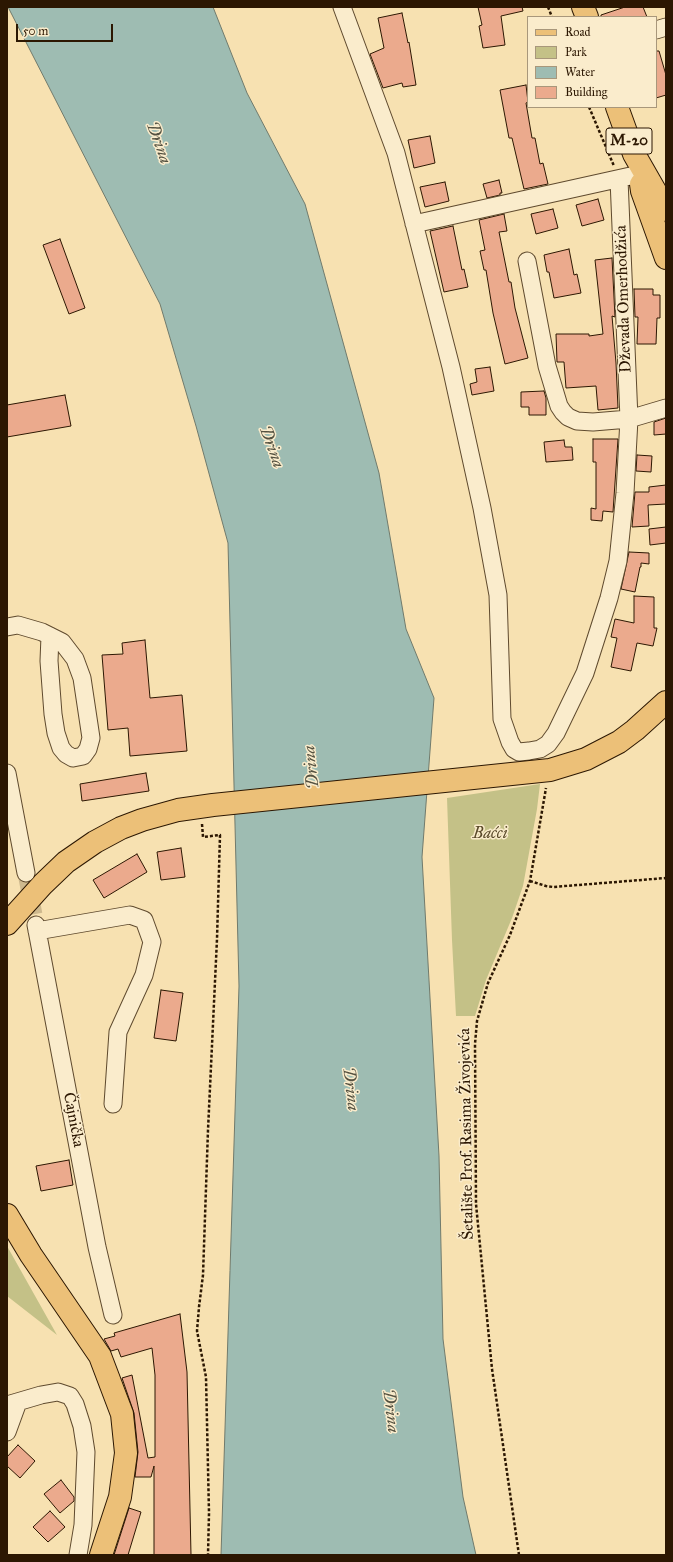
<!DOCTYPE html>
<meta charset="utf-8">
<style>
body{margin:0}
#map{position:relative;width:673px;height:1562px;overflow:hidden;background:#f7e1b1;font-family:"IM FELL Great Primer",serif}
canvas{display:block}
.frame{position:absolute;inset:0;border:8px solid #2c1702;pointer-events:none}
.legend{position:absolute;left:527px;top:16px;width:130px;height:92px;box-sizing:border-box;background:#faeccc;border:1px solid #a8977b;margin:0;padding:5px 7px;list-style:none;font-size:12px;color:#2c1702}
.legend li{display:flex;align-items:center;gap:8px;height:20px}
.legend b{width:20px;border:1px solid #a8977b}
.scale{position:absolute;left:16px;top:24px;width:97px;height:18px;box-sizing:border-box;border:2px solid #2c1702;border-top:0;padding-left:5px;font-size:12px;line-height:14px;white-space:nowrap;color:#2c1702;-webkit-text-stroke:3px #faeccc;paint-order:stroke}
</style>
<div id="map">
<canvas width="673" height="1562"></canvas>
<div class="frame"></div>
<ul class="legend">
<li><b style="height:5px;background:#ecc078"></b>Road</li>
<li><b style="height:11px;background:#c4c187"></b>Park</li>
<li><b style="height:11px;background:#9ebcb2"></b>Water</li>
<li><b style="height:11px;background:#ebaa8d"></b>Building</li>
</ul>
<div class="scale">50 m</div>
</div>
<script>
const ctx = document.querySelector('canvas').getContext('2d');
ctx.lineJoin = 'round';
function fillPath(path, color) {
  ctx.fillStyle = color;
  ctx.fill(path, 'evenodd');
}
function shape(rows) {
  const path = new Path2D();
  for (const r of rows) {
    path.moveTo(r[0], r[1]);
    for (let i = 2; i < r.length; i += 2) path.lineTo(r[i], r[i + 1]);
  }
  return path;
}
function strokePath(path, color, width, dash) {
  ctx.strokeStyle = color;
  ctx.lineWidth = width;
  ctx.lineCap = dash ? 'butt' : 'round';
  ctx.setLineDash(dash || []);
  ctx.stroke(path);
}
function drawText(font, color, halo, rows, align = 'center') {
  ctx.font = font + ' "IM FELL Great Primer",serif';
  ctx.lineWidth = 3;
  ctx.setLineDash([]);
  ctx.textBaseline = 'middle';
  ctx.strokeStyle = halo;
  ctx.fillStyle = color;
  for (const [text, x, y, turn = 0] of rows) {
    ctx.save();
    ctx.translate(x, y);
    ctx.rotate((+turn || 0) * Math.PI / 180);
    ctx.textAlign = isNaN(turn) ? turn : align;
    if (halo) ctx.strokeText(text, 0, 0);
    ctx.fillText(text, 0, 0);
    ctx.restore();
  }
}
fillPath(shape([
 [540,784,537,809,523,886,512,918,486,980,475,1016,456,1016,452,940,447,798],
 [7,1246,57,1335,7,1296]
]), '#c4c187');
const water = shape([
 [8,7,213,7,247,93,305,204,379,473,406,629,434,698,422,857,439,1156,443,1339,463,1497,476,1555,221,1555,239,986,228,543,196,426,160,304,8,7]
]);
fillPath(water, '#9ebcb2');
strokePath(water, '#707a6c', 1);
const building = shape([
 [478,7,522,7,523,11,501,16,505,45,483,48,479,26,482,25,478,7],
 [625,7,643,7,647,17,601,17,601,15,625,7],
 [402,13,408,43,409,42,416,85,403,87,402,83,383,88,370,54,384,48,378,18,402,13],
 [656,51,659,51,666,75,666,95,656,98,656,51],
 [526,85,528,102,526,103,532,138,535,138,540,164,543,163,548,184,524,189,512,138,509,138,500,90,526,85],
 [430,136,435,163,414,168,408,140,430,136],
 [499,180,502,193,500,193,500,195,487,198,483,184,499,180],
 [445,182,449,201,425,207,420,187,445,182],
 [598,199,604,220,582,226,576,205,598,199],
 [553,209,558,228,536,234,531,214,553,209],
 [504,214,507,231,499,232,509,282,511,282,515,308,528,358,505,364,493,313,486,270,484,270,480,251,485,250,479,220,504,214],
 [453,226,462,270,464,269,468,287,444,292,430,231,453,226],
 [60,239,85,308,69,314,43,245,60,239],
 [569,249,574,275,577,274,581,293,554,298,549,272,547,272,544,255,569,249],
 [612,258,615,317,612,316,616,363,618,408,598,410,596,386,566,388,564,362,557,362,556,334,589,334,589,336,603,334,595,260,612,258],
 [634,289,653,289,653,295,660,295,660,318,657,318,656,344,637,344,638,317,635,317,634,289],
 [490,367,494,391,472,395,470,384,477,382,475,369,490,367],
 [544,391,546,398,546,415,529,415,529,407,521,407,521,392,544,391],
 [65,395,71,426,7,437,7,405,65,395],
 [666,418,666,434,654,435,654,422,666,418],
 [593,439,618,439,613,512,603,511,602,521,591,520,591,508,596,509,596,462,593,462,593,439],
 [564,440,565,447,572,447,573,460,546,462,544,442,564,440],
 [637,455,652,456,651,472,636,471,637,455],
 [666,485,666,504,648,505,649,526,632,527,635,492,649,492,649,487,666,485],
 [666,527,666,543,650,545,649,529,666,527],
 [629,552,649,553,649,564,641,563,641,567,640,567,635,592,621,589,629,552],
 [634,596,654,597,654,628,657,628,653,646,637,643,631,671,611,667,617,638,611,637,615,619,634,623,634,596],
 [145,640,150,698,182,695,187,751,130,756,128,728,108,730,102,655,123,654,122,643,145,640],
 [146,773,149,791,82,801,80,784,146,773],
 [181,848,185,877,161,880,157,852,181,848],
 [137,854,147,872,104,898,93,880,137,854],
 [161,990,183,993,176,1041,154,1038,161,990],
 [69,1160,73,1185,41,1191,36,1166,69,1160],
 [180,1314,187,1372,191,1555,154,1555,154,1466,151,1477,135,1477,138,1452,134,1413,122,1378,132,1375,148,1458,155,1457,155,1375,152,1348,121,1357,118,1349,111,1351,104,1339,115,1336,114,1333,180,1314],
 [18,1445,35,1461,20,1478,7,1466,7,1457,18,1445],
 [61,1480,74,1497,74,1501,60,1513,44,1494,61,1480],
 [129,1508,141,1512,128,1555,114,1555,129,1508],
 [50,1511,65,1527,48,1542,33,1527,50,1511]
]);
fillPath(building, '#ebaa8d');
strokePath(building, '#2c1702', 1);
strokePath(shape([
 [26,873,36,925]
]), '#ceb98e', 17, [17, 8]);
const minor = shape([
 [342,7,396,153,451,367,482,508,498,595,502,719,510,742,514,749,519,752,529,751,540,749,548,744,556,733,585,673,609,598,618,561,625,493,629,419,619,179],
 [656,30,666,27],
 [414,224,644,173],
 [527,261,547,366,559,406,563,412,568,417,577,421,593,422,629,419,666,408],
 [7,627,18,625,42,632,62,642,75,659,82,678,91,738,88,749,83,756,73,758,66,754,61,748,56,733,53,714,49,661,50,636],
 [7,773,26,873],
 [36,925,97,1247,113,1315],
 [37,931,130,915,144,920,152,942,144,975,118,1032,113,1104],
 [7,1405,41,1395,58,1392,70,1396,75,1404,82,1426,86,1452,83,1525,78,1555],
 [7,1432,18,1402]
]);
const major = shape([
 [583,7,587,17],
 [617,107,634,154,666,210],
 [641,184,642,191,666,258],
 [7,924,43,884,66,862,95,842,121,828,142,820,178,810,213,805,550,770,586,759,619,742,635,730,666,702],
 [7,1215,31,1255,100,1356,122,1414,126,1453,120,1497,101,1555]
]);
strokePath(minor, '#5f4a2e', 19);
strokePath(major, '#2c1702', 24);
strokePath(shape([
 [548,7,552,17],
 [589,107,614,166],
 [202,824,203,837,220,835,217,939,208,1130,203,1275,199,1307,197,1331,206,1377,209,1513,208,1555],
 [530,881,546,886,553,887,666,878],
 [519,1555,492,1369,476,1204,475,1044,477,1021,488,983,510,935,530,881,546,788]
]), '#2c1702', 2.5, [3, 2]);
strokePath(minor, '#faeccc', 17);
strokePath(major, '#ecc078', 22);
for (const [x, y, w] of [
 [629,141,46]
]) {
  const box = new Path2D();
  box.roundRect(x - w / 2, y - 13, w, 26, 3);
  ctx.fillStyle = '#faeccc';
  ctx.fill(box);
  strokePath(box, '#2c1702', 1);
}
drawText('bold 15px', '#2c1702', null, [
 ["M-20",629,141]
]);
drawText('16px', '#2c1702', '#faeccc', [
 ["Dževada Omerhodžića",624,299,-92],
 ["Čajnička",73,1120,79],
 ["Šetalište Prof. Rasima Živojevića",467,1134,-91]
]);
drawText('italic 16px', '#5a4a2a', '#faeccc', [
 ["Baćci",490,834]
]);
drawText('italic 17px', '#545140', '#faeccc', [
 ["Drina",158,143,70],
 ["Drina",271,447,70],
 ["Drina",312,767,-96],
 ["Drina",350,1089,83],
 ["Drina",390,1411,83]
]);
</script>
